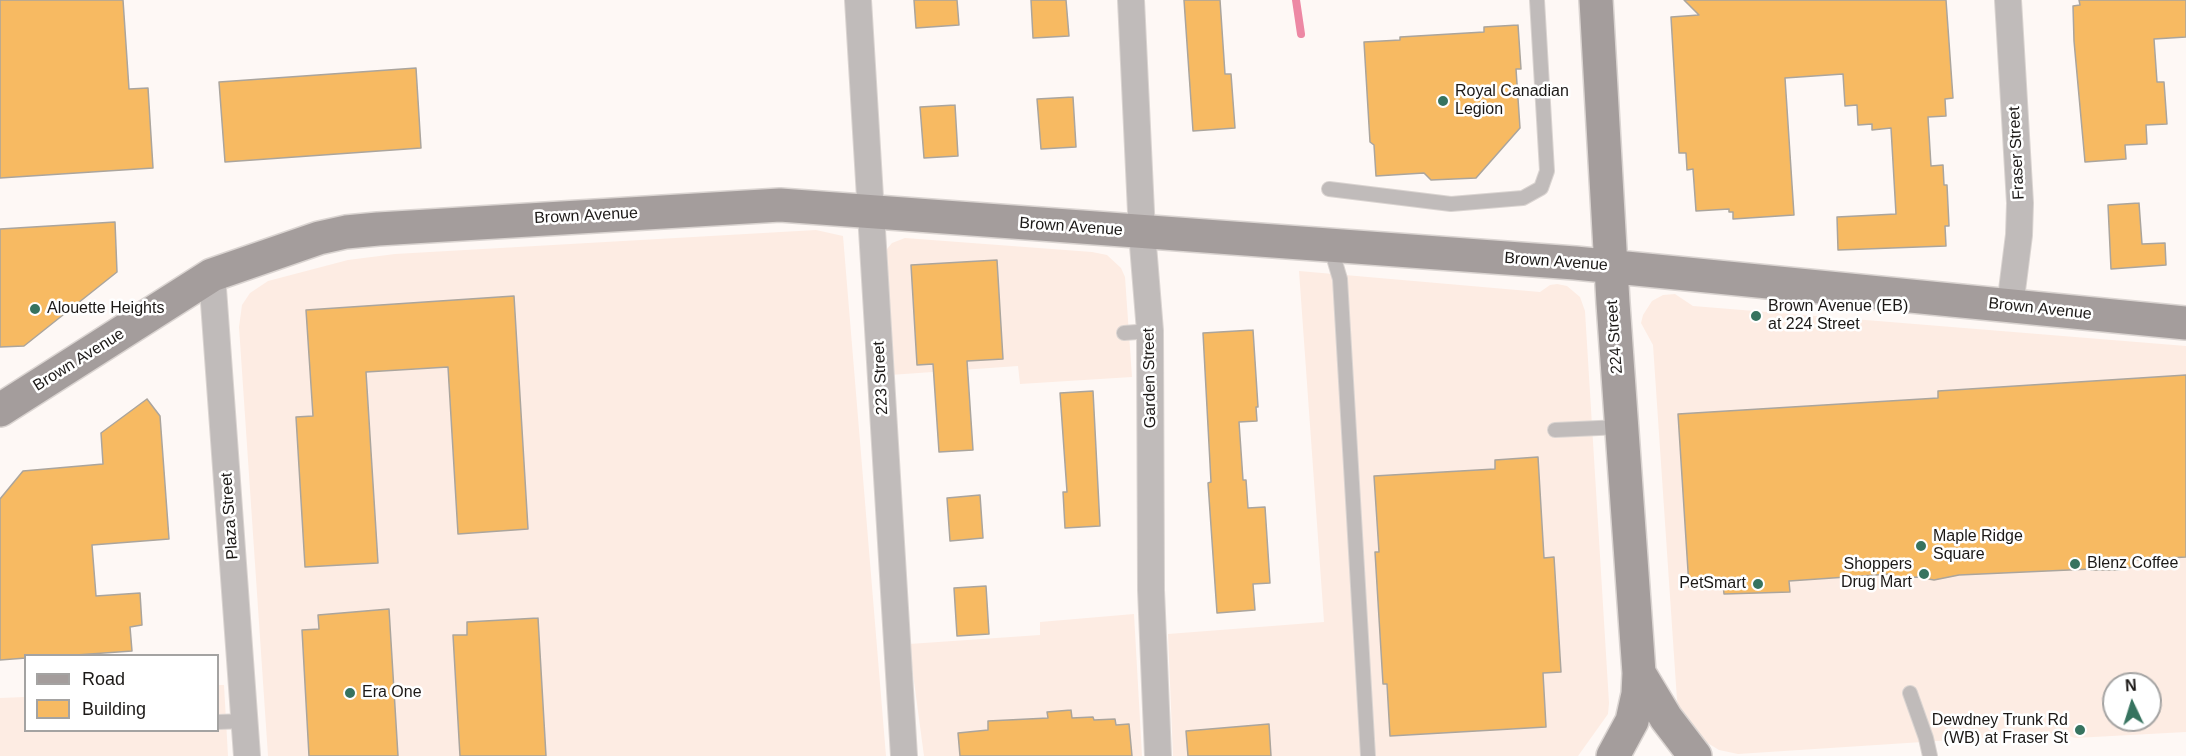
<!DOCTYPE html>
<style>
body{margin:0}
#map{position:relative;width:2186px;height:756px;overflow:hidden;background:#fef8f5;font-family:Helvetica,sans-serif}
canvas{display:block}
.legend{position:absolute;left:24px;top:654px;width:195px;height:78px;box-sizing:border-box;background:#fff;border:2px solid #a4a3a2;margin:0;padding:8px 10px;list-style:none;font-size:18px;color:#1c1917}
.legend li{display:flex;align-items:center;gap:12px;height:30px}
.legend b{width:30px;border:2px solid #a4a3a2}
.north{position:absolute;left:2102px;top:672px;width:60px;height:60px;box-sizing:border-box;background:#fff;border:2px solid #a4a3a2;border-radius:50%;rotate:356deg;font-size:16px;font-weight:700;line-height:24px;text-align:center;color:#1c1917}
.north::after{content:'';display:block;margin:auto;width:21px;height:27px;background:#36735f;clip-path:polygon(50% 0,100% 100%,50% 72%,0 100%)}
</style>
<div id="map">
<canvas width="2186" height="756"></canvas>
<ul class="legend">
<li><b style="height:8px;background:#a49d9c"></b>Road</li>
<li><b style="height:16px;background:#f7ba62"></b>Building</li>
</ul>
<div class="north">N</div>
</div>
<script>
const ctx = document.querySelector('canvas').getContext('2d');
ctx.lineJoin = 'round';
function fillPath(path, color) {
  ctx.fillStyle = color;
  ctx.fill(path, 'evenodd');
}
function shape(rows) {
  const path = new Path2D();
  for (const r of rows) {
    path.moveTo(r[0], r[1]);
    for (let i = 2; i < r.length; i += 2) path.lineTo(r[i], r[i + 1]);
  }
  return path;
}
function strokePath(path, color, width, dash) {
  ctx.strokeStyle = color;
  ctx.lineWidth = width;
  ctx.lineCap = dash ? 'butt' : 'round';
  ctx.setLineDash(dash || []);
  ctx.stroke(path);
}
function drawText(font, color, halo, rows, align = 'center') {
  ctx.font = font + ' Helvetica,sans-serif';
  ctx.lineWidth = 5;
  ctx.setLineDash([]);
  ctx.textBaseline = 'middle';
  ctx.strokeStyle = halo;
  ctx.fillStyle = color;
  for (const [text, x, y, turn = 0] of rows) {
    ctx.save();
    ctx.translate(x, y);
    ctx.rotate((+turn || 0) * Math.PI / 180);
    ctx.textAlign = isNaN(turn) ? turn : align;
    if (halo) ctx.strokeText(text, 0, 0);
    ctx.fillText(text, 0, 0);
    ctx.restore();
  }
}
fillPath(shape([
 [816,230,843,236,886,756,268,756,239,327,242,305,250,293,268,281,348,260,395,254],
 [905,238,1092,252,1107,255,1121,268,1125,277,1132,377,1020,384,1018,366,890,375,886,257,887,249,892,243],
 [1299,271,1540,292,1550,285,1557,284,1567,286,1580,297,1585,311,1609,703,1608,714,1578,756,1173,756,1168,634,1324,622],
 [1675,294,1693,306,2186,346,2186,732,2075,738,2061,733,1738,754,1719,750,1701,739,1679,709,1677,700,1653,345,1641,323,1643,315,1652,301,1663,295],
 [2114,684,2150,684,2150,720,2114,720],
 [1134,614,1142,756,924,756,909,644,1040,635,1040,622],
 [218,685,224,685,228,756,0,756,0,698,25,697,26,730,218,730]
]), '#fdece3');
strokePath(shape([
 [1296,0,1301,34]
]), '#ed88a4', 8);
const building = shape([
 [0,0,123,0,129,89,148,88,153,168,0,178,0,0],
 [914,0,957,0,959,25,916,28,914,0],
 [1031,0,1066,0,1069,36,1033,38,1031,0],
 [1184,0,1220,0,1225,74,1231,74,1235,128,1193,131,1184,0],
 [1684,0,1946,0,1953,98,1945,99,1946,116,1928,117,1931,166,1943,165,1944,185,1947,185,1949,226,1945,226,1946,246,1838,250,1837,217,1896,214,1891,128,1872,130,1872,124,1858,125,1857,105,1845,106,1843,74,1785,78,1794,215,1733,219,1733,212,1729,212,1729,209,1696,211,1693,169,1687,170,1686,153,1679,153,1671,17,1699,15,1684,0],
 [2079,0,2186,0,2186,37,2154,39,2157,82,2164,82,2167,124,2146,125,2147,144,2125,145,2126,159,2085,162,2074,41,2073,6,2080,5,2079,0],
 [1518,25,1521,69,1516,69,1520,128,1476,178,1431,180,1424,173,1376,176,1374,145,1370,142,1364,42,1400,40,1400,37,1484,32,1484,27,1518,25],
 [416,68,421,148,225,162,219,82,416,68],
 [1073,97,1076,147,1041,149,1037,99,1073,97],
 [955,105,958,156,924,158,920,107,955,105],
 [2139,203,2142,244,2165,243,2166,265,2111,269,2108,205,2139,203],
 [115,222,117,272,24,346,0,347,0,229,115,222],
 [997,260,1003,359,967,361,973,450,939,452,933,364,917,365,911,265,997,260],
 [514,296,528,529,458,534,448,367,366,372,378,563,305,567,296,417,313,416,306,310,514,296],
 [1253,330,1258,407,1256,407,1257,421,1239,422,1243,480,1246,480,1248,508,1265,507,1270,583,1253,584,1255,610,1217,613,1208,483,1211,482,1203,333,1253,330],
 [2186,375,2186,557,2133,560,2133,567,2117,570,2091,570,2091,569,1959,575,1934,580,1918,577,1891,579,1890,574,1789,581,1790,592,1724,594,1723,585,1689,587,1678,414,1938,398,1938,391,2186,375],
 [1093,391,1100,526,1065,528,1063,492,1067,492,1060,393,1093,391],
 [147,399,160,416,169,539,92,545,96,596,140,593,142,625,130,627,132,651,62,656,26,656,26,658,0,660,0,499,23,471,103,464,101,433,147,399],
 [1538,457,1544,558,1554,557,1561,672,1543,673,1546,727,1390,736,1387,684,1383,684,1375,552,1379,552,1374,476,1495,469,1495,460,1538,457],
 [980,495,983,538,950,541,947,498,980,495],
 [986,586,989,634,957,636,954,588,986,586],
 [389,609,398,756,309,756,302,630,319,629,318,615,389,609],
 [538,618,546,756,460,756,453,635,467,635,467,622,538,618],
 [1071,710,1072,718,1093,717,1094,720,1115,719,1116,725,1129,724,1132,756,960,756,958,733,988,730,988,721,1048,718,1047,712,1071,710],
 [1269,724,1271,756,1188,756,1186,731,1269,724]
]);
fillPath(building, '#f7ba62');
strokePath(building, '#aba59d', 1.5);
const lane = shape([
 [1329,189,1451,204,1523,198,1541,188,1547,171,1537,0],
 [1330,245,1340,279,1368,756],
 [1124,333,1150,331],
 [1555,430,1621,427],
 [1910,693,1926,738,1930,756],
 [218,722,245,721]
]);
const street = shape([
 [858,0,904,756],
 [1131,0,1142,233,1150,331,1151,590,1158,756],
 [2008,0,2020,203,2019,235,2010,306],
 [212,275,247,756]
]);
const secondary = shape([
 [1596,0,1613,303,1639,673,1638,694,1632,721,1613,756],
 [0,410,212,275,319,238,346,232,378,229,780,205,1575,263,2186,323],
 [1639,673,1666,718,1695,756]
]);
strokePath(lane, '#dad4d1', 16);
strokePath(street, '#dad4d1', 28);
strokePath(secondary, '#dad4d1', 36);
strokePath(lane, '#c0bbba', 14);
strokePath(street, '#c0bbba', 26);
strokePath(secondary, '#a49d9c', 33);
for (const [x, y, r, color] of [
 [1443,101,6,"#36735f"],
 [35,309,6,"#36735f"],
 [1756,316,6,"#36735f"],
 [1921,546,6,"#36735f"],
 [2075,564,6,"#36735f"],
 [1924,574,6,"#36735f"],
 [1758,584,6,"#36735f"],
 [350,693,6,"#36735f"],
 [2080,730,6,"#36735f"]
]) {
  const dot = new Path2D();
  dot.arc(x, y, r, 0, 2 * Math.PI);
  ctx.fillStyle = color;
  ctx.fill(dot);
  strokePath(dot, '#fff', 2);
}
drawText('16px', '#1c1917', '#fff', [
 ["Royal Canadian",1455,92],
 ["Legion",1455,110],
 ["Brown Avenue (EB)",1768,307],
 ["at 224 Street",1768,325],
 ["Alouette Heights",47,309],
 ["Maple Ridge",1933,537],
 ["Square",1933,555],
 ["Blenz Coffee",2087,564],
 ["Shoppers",1912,565,"right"],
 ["Drug Mart",1912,583,"right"],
 ["PetSmart",1746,584,"right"],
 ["Era One",362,693],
 ["Dewdney Trunk Rd",2068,721,"right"],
 ["(WB) at Fraser St",2068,739,"right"]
], 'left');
drawText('16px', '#1c1917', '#fff', [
 ["Fraser Street",2017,153,-93],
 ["Brown Avenue",586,216,-3],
 ["Brown Avenue",1071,227,4],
 ["Brown Avenue",1556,262,4],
 ["Brown Avenue",2040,309,6],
 ["224 Street",1615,337,-94],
 ["Brown Avenue",79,360,-32],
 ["223 Street",881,378,-93],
 ["Garden Street",1150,378,-91],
 ["Plaza Street",230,516,-94]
]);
</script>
